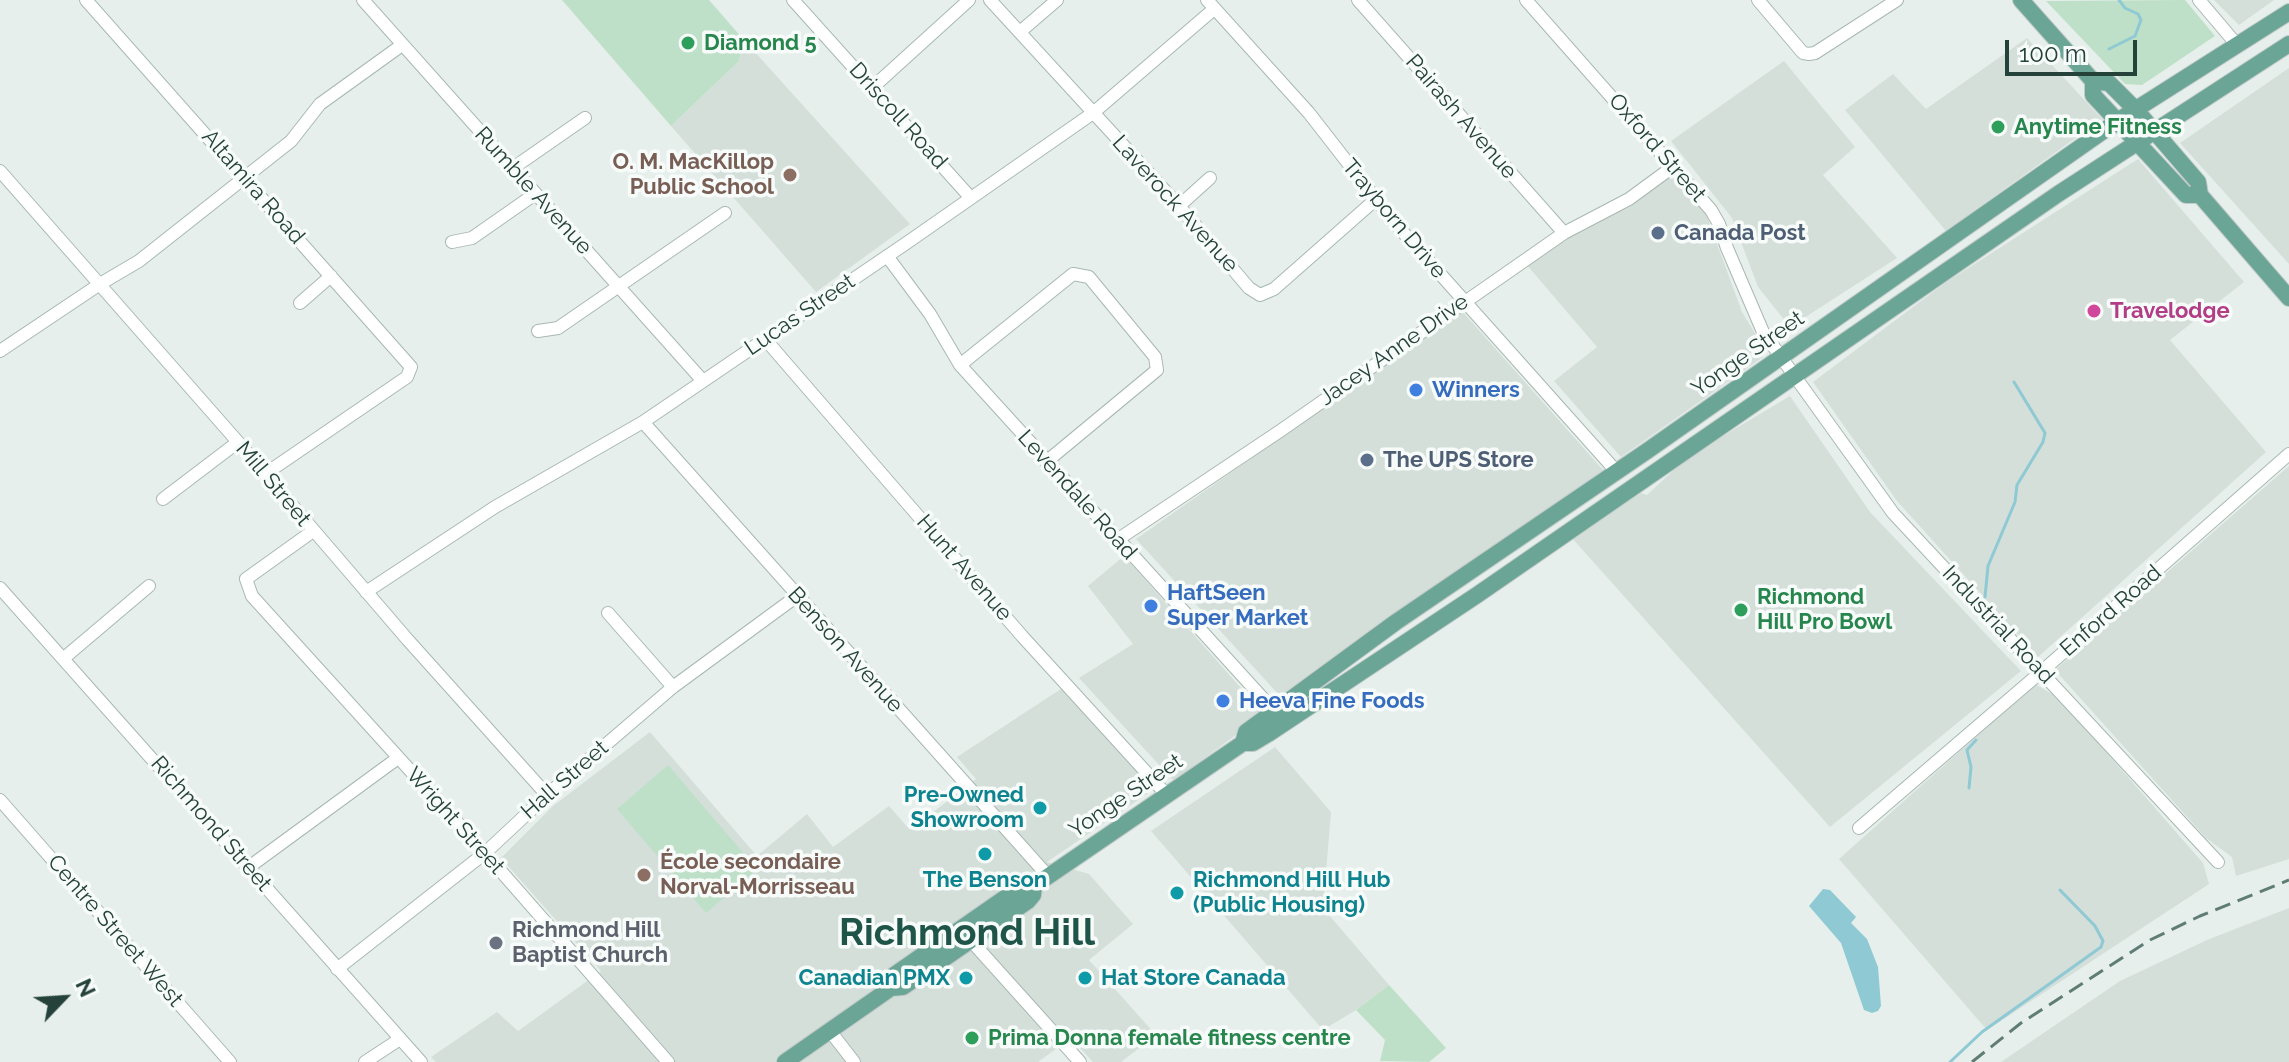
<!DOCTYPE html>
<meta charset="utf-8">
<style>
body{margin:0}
#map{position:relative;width:2289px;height:1062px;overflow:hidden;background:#e6efeb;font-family:Raleway,sans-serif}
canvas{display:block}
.north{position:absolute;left:24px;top:958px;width:80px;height:80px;-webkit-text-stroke:6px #f7fbf9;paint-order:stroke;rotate:65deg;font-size:22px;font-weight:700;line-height:32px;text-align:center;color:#24423a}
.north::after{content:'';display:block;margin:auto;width:28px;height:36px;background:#24423a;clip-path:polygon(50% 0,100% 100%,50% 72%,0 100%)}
.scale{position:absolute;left:2005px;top:40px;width:132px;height:36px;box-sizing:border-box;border:4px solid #24423a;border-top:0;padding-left:10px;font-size:24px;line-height:28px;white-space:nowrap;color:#24423a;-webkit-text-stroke:6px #f7fbf9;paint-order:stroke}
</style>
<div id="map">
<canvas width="2289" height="1062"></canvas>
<div class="north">N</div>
<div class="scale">100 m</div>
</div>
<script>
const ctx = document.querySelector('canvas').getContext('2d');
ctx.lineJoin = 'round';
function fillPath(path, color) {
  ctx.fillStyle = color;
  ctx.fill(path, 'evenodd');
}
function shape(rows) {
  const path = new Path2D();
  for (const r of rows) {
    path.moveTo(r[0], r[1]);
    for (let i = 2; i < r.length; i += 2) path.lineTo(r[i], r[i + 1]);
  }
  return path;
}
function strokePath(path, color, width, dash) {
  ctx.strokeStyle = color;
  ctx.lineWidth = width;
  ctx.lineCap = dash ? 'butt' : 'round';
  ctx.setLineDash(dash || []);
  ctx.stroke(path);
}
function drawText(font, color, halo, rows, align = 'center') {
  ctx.font = font + ' Raleway,sans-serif';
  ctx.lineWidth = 7;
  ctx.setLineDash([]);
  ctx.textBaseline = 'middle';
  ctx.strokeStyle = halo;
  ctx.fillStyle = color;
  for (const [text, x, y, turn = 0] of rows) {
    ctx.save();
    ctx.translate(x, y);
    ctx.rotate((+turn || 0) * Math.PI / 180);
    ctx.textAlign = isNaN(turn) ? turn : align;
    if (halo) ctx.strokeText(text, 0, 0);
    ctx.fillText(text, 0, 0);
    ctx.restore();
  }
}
fillPath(shape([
 [2214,0,2274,0,2239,25],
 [2027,38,2102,119,1946,231,1845,110,1893,74,1926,109],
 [744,40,910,224,816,292,671,126,739,61],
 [1784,61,1855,147,1823,175,1897,258,1790,327,1758,287,1732,218,1671,141],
 [2289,68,2289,264,2180,143],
 [2138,159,2244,282,2170,340,2266,452,2038,657,1897,501,1813,382,1945,283],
 [1672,175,1705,211,1742,312,1762,345,1763,357,1621,457,1554,381,1597,347,1526,264,1575,232,1629,207],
 [1462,311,1603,470,1280,696,1136,539],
 [1790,396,1870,512,2021,671,1830,827,1572,538,1641,493,1647,495,1688,457],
 [2289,466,2289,859,2236,876,2232,857,2206,838,2055,670],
 [1124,556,1264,714,1174,781,1079,678,1133,644,1088,586],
 [2035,684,2059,698,2203,863,2209,884,1987,1030,1839,859],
 [1064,687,1157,787,1047,862,1089,874,1133,924,1089,960,1156,1035,1121,1062,1093,1062,1071,1038,1038,1062,436,1062,431,1057,497,1012,518,1031,601,971,501,858,553,806,650,732,757,856,807,814,833,847,889,806,910,830,976,779,957,757],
 [1275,747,1331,812,1323,908,1389,985,1356,1010,1323,1030,1151,831],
 [2289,908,2289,1062,2001,1062,2120,981,2207,940]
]), '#d4dfda');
fillPath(shape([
 [562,0,709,0,744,40,739,61,671,126],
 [2185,0,2215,36,2142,85,2125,84,2046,1],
 [668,765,757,869,706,913,617,809],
 [1389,985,1446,1048,1429,1062,1380,1061,1385,1040,1356,1010]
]), '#bfe0c8');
fillPath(shape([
 [1823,889,1830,890,1856,917,1851,923,1867,939,1878,967,1881,1006,1878,1011,1872,1013,1864,1010,1841,943,1809,906]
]), '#8ec9d4');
strokePath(shape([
 [2109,49,2135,36,2141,20,2138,14,2125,8,2119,0],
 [1985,597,1988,566,2015,502,2017,485,2043,442,2045,433,2014,382],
 [1969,788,1971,767,1967,750,1976,740],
 [1950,1062,1982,1032,2101,947,2103,941,2095,926,2060,890]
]), '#8ec9d4', 3);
const minor = shape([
 [86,0,411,367,407,377,265,474],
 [363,0,703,381],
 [793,0,970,197],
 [990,0,1179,206,1249,288,1260,295,1274,289,1375,200],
 [1207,0,1309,113,1393,221,1616,471],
 [1358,0,1564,233],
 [1526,0,1711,210,1719,224,1727,248,1763,332,1893,513,2218,862],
 [1758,0,1803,53,1809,54,1815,53,1897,0],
 [2199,0,2238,46],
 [1021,31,1057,0],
 [872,88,969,0],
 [513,168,585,118],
 [0,171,238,442,407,639,547,795],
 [1179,206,1210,178],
 [452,242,472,238,535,194],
 [887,256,930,314,960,365,1278,715],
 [300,303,331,276],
 [538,331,558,328,725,213],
 [765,339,1022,636,1166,794],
 [0,351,100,284,139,261,291,141,320,104,402,45],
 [960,365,1073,274,1089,277,1155,357,1157,370,1046,462],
 [643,422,1048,876],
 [163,499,238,442],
 [313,531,246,579,252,596,485,853,668,1062],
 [1117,540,1280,431,1564,233,1629,199,1674,166],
 [0,588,421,1062],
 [366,592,495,507,643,422,908,242,1093,113,1214,9],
 [608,613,673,687],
 [64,658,149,586],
 [0,800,230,1062],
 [1859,828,2041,672,2289,454],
 [249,867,398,758],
 [965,934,1080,1062],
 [337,969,485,853,547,795,673,687,797,596],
 [830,1031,854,1062],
 [365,1062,400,1039]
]);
const major = shape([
 [2021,0,2093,81,2109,83,2136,110,2198,182,2200,195,2289,298],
 [2093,81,2093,95,2186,195,2200,195],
 [1243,743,1246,732,1396,622,1647,451,2119,120,2289,12],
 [891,988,894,975,1022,886,1034,886,1243,743,1253,743,1268,734,1477,595,2058,194,2289,44],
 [785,1062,891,988,903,987,1028,901,1033,895,1034,886]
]);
strokePath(minor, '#a8b8b2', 14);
strokePath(major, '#c2cac8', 18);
strokePath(minor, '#fff', 12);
strokePath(major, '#6aa596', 16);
strokePath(shape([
 [1972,1062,2021,1023,2150,940,2200,916,2289,880]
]), '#5f7d75', 3, [16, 8]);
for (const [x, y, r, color] of [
 [688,43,8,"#2e9e5b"],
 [1998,127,8,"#2e9e5b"],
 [790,175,8,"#8d6e63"],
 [1658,233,8,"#5c6f8a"],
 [2094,311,8,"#d1479c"],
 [1416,390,8,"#3f7fe0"],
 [1367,460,8,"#5c6f8a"],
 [1151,606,8,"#3f7fe0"],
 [1741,610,8,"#2e9e5b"],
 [1223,701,8,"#3f7fe0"],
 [1040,808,8,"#0f9aa8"],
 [985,854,8,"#0f9aa8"],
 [644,875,8,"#8d6e63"],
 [1177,893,8,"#0f9aa8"],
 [496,943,8,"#6b7280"],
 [966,978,8,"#0f9aa8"],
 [1085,978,8,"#0f9aa8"],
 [972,1038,8,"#2e9e5b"]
]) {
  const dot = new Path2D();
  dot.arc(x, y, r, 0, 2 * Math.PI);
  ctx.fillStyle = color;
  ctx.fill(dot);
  strokePath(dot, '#f7fbf9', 3);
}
drawText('bold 22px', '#27864d', '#f7fbf9', [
 ["Diamond 5",704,43],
 ["Anytime Fitness",2014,127],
 ["Richmond",1757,597],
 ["Hill Pro Bowl",1757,622],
 ["Prima Donna female fitness centre",988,1038]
], 'left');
drawText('22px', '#24423a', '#f7fbf9', [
 ["Driscoll Road",898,116,48],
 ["Pairash Avenue",1461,117,49],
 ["Oxford Street",1657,148,49],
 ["Altamira Road",253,187,49],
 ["Rumble Avenue",533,191,48],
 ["Laverock Avenue",1175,204,48],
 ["Trayborn Drive",1394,219,50],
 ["Lucas Street",800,315,-34],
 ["Jacey Anne Drive",1394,350,-35],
 ["Yonge Street",1748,354,-35],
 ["Mill Street",273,484,50],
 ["Levendale Road",1077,495,48],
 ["Hunt Avenue",964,568,49],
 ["Enford Road",2111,611,-41],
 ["Industrial Road",1998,625,47],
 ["Benson Avenue",845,650,48],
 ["Hall Street",565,780,-41],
 ["Yonge Street",1126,796,-34],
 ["Wright Street",455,821,48],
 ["Richmond Street",211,824,49],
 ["Centre Street West",115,931,49]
]);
drawText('bold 22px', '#785e54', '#f7fbf9', [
 ["O. M. MacKillop",774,162],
 ["Public School",774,187],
 ["École secondaire",660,862,"left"],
 ["Norval-Morrisseau",660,887,"left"]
], 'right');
drawText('bold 22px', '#4e5e75', '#f7fbf9', [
 ["Canada Post",1674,233],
 ["The UPS Store",1383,460]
], 'left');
drawText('bold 22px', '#b23c85', '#f7fbf9', [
 ["Travelodge",2110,311]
], 'left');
drawText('bold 22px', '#366cbe', '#f7fbf9', [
 ["Winners",1432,390],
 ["HaftSeen",1167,593],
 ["Super Market",1167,618],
 ["Heeva Fine Foods",1239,701]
], 'left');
drawText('bold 22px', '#0d838f', '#f7fbf9', [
 ["Pre-Owned",1024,795],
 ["Showroom",1024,820],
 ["The Benson",985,880,"center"],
 ["Richmond Hill Hub",1193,880,"left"],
 ["(Public Housing)",1193,905,"left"],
 ["Canadian PMX",950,978],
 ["Hat Store Canada",1101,978,"left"]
], 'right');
drawText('bold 22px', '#5b616d', '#f7fbf9', [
 ["Richmond Hill",512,930],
 ["Baptist Church",512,955]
], 'left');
drawText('bold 38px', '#1f5548', '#f7fbf9', [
 ["Richmond Hill",967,934]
]);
</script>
